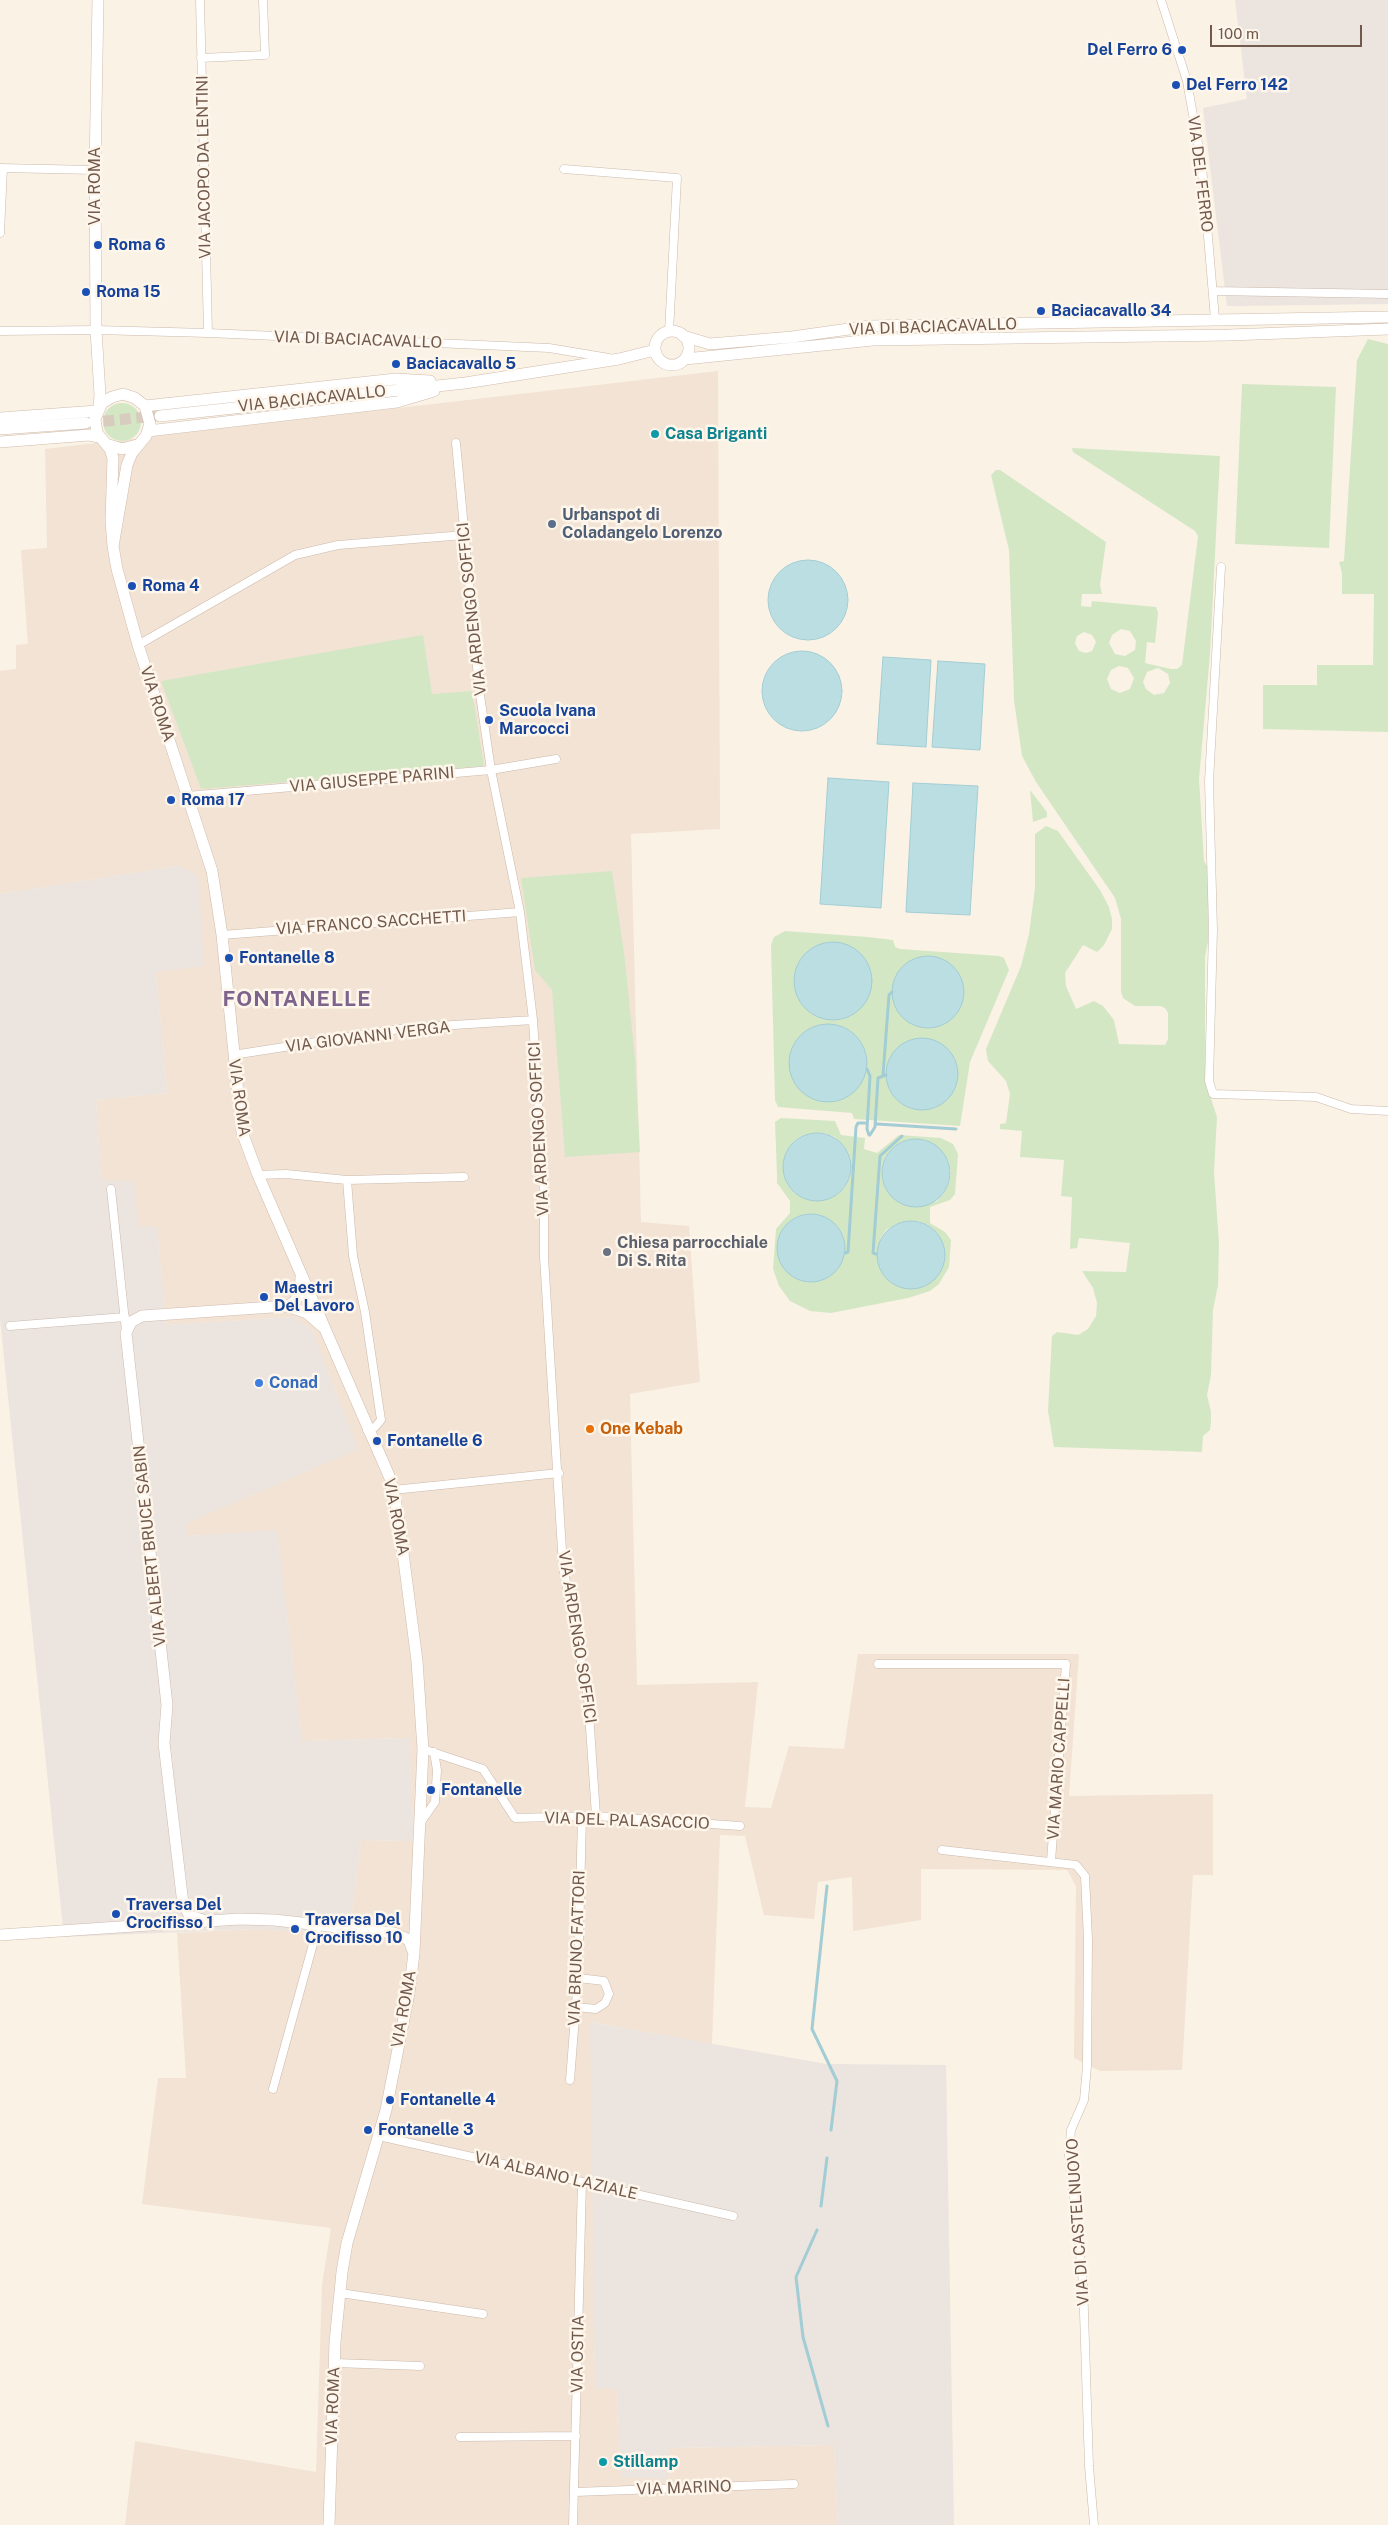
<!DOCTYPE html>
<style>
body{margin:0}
#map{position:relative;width:1388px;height:2525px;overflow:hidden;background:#faf2e5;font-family:"Public Sans",sans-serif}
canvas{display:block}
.scale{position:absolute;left:1210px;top:25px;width:152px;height:22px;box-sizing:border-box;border:2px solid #71594c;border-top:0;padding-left:6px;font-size:15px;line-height:18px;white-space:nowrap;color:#71594c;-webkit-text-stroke:4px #fef6eb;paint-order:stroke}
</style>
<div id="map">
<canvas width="1388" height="2525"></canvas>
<div class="scale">100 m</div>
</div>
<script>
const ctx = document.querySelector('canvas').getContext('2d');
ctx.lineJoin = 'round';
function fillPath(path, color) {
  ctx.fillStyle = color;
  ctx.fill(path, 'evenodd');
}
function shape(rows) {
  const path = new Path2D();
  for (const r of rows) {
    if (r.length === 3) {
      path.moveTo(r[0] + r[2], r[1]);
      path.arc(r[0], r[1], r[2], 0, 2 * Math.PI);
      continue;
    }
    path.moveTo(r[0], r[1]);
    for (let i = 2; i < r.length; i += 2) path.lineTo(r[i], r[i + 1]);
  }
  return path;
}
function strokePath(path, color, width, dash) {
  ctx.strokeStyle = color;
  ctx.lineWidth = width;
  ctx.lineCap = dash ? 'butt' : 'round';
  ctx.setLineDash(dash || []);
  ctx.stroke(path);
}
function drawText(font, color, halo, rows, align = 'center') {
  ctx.font = font + ' "Public Sans",sans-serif';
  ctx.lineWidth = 5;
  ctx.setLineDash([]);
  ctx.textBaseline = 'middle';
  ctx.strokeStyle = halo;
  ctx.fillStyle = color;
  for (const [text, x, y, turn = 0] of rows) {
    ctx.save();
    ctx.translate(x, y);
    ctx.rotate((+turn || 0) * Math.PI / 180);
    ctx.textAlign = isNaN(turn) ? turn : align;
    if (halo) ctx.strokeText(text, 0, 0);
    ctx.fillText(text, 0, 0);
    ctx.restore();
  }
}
fillPath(shape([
 [718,371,720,829,631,834,641,1222,689,1226,700,1382,630,1394,637,1685,758,1682,745,1807,771,1808,789,1746,844,1749,858,1654,1079,1654,1069,1796,1213,1794,1213,1875,1193,1875,1182,2070,1100,2071,1074,2058,1076,1886,1067,1870,921,1869,921,1920,853,1931,852,1877,818,1882,814,1919,764,1915,745,1836,720,1835,712,2044,591,2022,595,2388,617,2388,621,2477,669,2448,834,2445,838,2525,125,2525,135,2441,316,2472,322,2285,331,2228,142,2204,158,2078,186,2078,177,1933,256,1929,349,1935,361,1840,414,1841,409,1738,302,1741,277,1531,187,1536,187,1523,358,1449,312,1330,294,1317,166,1325,157,1227,138,1227,101,1180,96,1100,167,1093,156,972,178,866,0,894,0,671,16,669,16,645,28,644,21,550,47,548,45,449]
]), '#f2e3d4');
fillPath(shape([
 [1235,0,1388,0,1388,304,1227,306,1203,108,1247,99],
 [178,866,198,875,204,966,156,972,167,1093,96,1100,101,1180,134,1181,138,1227,157,1227,166,1325,294,1317,312,1330,358,1449,187,1523,187,1536,277,1530,302,1741,409,1738,414,1841,361,1840,349,1935,256,1929,64,1937,0,1319,0,894],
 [590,2022,826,2064,946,2065,954,2525,838,2525,834,2445,669,2448,668,2479,621,2477,617,2389,595,2388]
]), '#ebe4df');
fillPath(shape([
 [1368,339,1388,344,1388,732,1263,729,1263,685,1317,685,1317,665,1373,665,1374,594,1342,594,1342,573,1339,562,1344,561,1357,360],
 [1242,384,1336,387,1329,548,1235,544],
 [122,422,19],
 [1072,448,1220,456,1210,654,1199,779,1204,861,1207,866,1209,905,1208,942,1205,957,1205,1080,1217,1117,1214,1172,1219,1244,1218,1285,1213,1310,1211,1375,1207,1395,1211,1412,1211,1422,1210,1430,1203,1436,1202,1452,1054,1447,1048,1411,1052,1336,1057,1332,1078,1335,1088,1329,1096,1316,1097,1303,1093,1288,1082,1271,1126,1272,1130,1243,1079,1238,1077,1248,1070,1249,1072,1197,1061,1196,1064,1160,1020,1157,1022,1131,1000,1129,1000,1124,1006,1123,1010,1094,1006,1081,988,1061,986,1049,1021,966,1029,934,1035,888,1035,834,1046,826,1058,831,1100,890,1109,907,1112,919,1112,929,1104,945,1097,952,1083,945,1065,973,1066,986,1076,1009,1094,1001,1103,1006,1114,1020,1119,1044,1165,1045,1168,1039,1168,1013,1165,1008,1160,1006,1135,1006,1123,998,1121,991,1121,919,1115,898,1036,782,1022,756,1014,700,1009,550,991,475,996,470,1000,470,1106,542,1100,585,1102,594,1082,594,1081,606,1091,607,1092,601,1156,607,1158,613,1155,643,1147,642,1145,663,1171,669,1177,669,1182,665,1198,536,1195,531,1073,452],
 [1121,629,1130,631,1136,641,1135,650,1125,656,1115,654,1109,643,1112,635],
 [1084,632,1092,635,1096,642,1092,651,1086,653,1079,651,1075,643,1077,636],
 [1119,666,1128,668,1134,678,1130,689,1120,693,1111,689,1107,679,1111,670],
 [1158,668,1168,674,1170,683,1164,693,1154,695,1146,689,1143,682,1147,672],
 [423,635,432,694,472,691,484,766,201,789,161,681],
 [1030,790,1047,812,1047,817,1033,822],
 [612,871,625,960,635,1059,640,1152,565,1157,552,990,535,970,521,878],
 [785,931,868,937,893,940,895,947,900,949,999,956,1004,958,1009,970,970,1062,960,1126,854,1119,852,1113,778,1107,775,1100,771,945,774,937],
 [781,1118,835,1121,841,1135,865,1138,864,1149,877,1153,899,1135,941,1138,953,1144,958,1154,955,1194,950,1200,930,1207,930,1223,945,1232,951,1240,949,1267,939,1284,930,1291,908,1298,831,1313,810,1311,790,1301,779,1286,773,1269,776,1229,790,1213,790,1201,777,1183,777,1175,775,1122],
 [813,1133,824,1133,835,1137,843,1145,849,1154,850,1177,845,1187,837,1195,794,1193,787,1184,783,1173,793,1142,802,1136],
 [912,1139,923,1139,948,1161,951,1172,949,1183,944,1193,936,1202,882,1180,882,1169,885,1158,892,1149,901,1142],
 [807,1214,837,1226,843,1236,845,1247,787,1224,796,1217],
 [907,1221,918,1221,928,1225,937,1233,880,1239,886,1230,896,1224]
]), '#d4e7c5');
const water = shape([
 [808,600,40],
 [802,691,40],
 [883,657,931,660,926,747,877,744,883,657],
 [938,661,985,664,980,750,932,747,938,661],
 [828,778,889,782,881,908,820,904,828,778],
 [913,783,978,786,970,915,906,912,913,783],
 [833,981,39],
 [928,992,36],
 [828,1063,39],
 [922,1074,36],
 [817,1167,34],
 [916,1173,34],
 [811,1248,34],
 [911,1255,34]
]);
fillPath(water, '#bbdee3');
strokePath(water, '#a2cdd4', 1);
strokePath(shape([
 [867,1069,870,1076,867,1129,869,1135],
 [883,1075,889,995,892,992],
 [877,1124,956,1129],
 [870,1135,875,1127,878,1078,886,1075],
 [845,1253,848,1252,856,1127,858,1123,865,1123],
 [876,1254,873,1253,880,1156,902,1136],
 [827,1886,812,2029,837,2081,831,2130],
 [821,2206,827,2158],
 [817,2230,796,2277,803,2337,828,2426]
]), '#a2cdd4', 3);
strokePath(shape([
 [87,423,156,416]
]), '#d8ccbf', 11, [11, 5.5]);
const street = shape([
 [200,0,208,333],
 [1161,0,1187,81,1202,166,1215,319],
 [201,58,265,55,263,0],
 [0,168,95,170],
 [564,169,677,178,669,332],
 [0,233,3,168],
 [1213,291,1388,294],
 [0,331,96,330,208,333,549,348,609,358],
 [456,443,479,688,491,770,520,912,533,1020,544,1194,544,1257,563,1567,588,1698,596,1816],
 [1221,567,1209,781,1213,930,1209,1081,1213,1094,1316,1097,1351,1109,1388,1111],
 [138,645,295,555,338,545,465,535],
 [187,796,491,770,556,759],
 [222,935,520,912],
 [233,1055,406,1028,533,1020],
 [258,1175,286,1174,347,1180,353,1256,365,1312,381,1420,375,1427,367,1430],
 [347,1180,464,1177],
 [111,1189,126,1331],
 [10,1326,125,1317],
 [393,1490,559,1473],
 [878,1664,1066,1664,1051,1861],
 [423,1749,483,1769,515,1818,596,1816,740,1826],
 [421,1822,435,1802,437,1770,434,1752],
 [942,1850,1076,1865,1085,1876,1088,1940,1087,2066,1084,2100,1071,2130,1069,2155,1083,2282,1089,2466,1094,2525],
 [576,2007,596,2009,605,2003,609,1994,604,1981,578,1978],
 [570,2080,578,1978,582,1816],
 [273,2089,318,1926],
 [379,2136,733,2216],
 [340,2293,483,2314],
 [335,2363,420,2366],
 [460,2437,576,2436],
 [575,2492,794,2484],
 [573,2525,582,2182]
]);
const secondary = shape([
 [98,0,95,170,96,330,100,395,99,408],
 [672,348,17],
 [683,336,710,344,792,337,870,326,1388,317],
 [685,359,873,340,1230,335,1388,329],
 [145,406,396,379,430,381],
 [160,416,465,383,619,359,655,350],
 [0,418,97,411],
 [0,429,86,423],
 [148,431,397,402,434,391],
 [0,442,89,435,99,437],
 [106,444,122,449,137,445],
 [113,546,127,465,132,453,146,436,150,424,145,406,135,398,123,394,112,397,102,403,95,419,97,433,110,449,113,458,111,521,112,533,113,546,117,569,138,645,212,871,222,935,242,1132,258,1175,390,1478,398,1514,417,1661,423,1749,414,1953,409,1993,386,2110,347,2243,342,2272,335,2342,329,2525],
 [287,1306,293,1303,300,1295,301,1277],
 [206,1921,190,1916,183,1904,164,1743,167,1705,126,1333,131,1322,142,1316,287,1306,307,1313,322,1326],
 [0,1935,239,1919,274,1920,394,1933,409,1940,413,1951]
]);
strokePath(street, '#cbb9ac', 9);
strokePath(secondary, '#d0bbad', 12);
strokePath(street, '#fff', 8);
strokePath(secondary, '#fff', 11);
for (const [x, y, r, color] of [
 [1182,50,5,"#1a4fb4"],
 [1176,85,5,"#1a4fb4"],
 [98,245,5,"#1a4fb4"],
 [86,292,5,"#1a4fb4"],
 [1041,311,5,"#1a4fb4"],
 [396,364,5,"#1a4fb4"],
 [655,434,5,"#0f9aa8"],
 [552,524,5,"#5c6f8a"],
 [132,586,5,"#1a4fb4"],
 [489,720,5,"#1a4fb4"],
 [171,800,5,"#1a4fb4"],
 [229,958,5,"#1a4fb4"],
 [607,1252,5,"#6b7280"],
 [264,1297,5,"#1a4fb4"],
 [259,1383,5,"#3f7fe0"],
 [590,1429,5,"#e8710a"],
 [377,1441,5,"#1a4fb4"],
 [431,1790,5,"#1a4fb4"],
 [116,1914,5,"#1a4fb4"],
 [295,1929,5,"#1a4fb4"],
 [390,2100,5,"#1a4fb4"],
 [368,2130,5,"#1a4fb4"],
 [603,2462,5,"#0f9aa8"]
]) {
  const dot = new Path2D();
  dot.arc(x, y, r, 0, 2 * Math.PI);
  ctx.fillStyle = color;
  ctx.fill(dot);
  strokePath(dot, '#fef6eb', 2);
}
drawText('bold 16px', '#164399', '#fef6eb', [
 ["Del Ferro 6",1172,50,"right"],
 ["Del Ferro 142",1186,85],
 ["Roma 6",108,245],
 ["Roma 15",96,292],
 ["Baciacavallo 34",1051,311],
 ["Baciacavallo 5",406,364],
 ["Roma 4",142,586],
 ["Scuola Ivana",499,711],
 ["Marcocci",499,729],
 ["Roma 17",181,800],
 ["Fontanelle 8",239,958],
 ["Maestri",274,1288],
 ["Del Lavoro",274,1306],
 ["Fontanelle 6",387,1441],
 ["Fontanelle",441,1790],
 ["Traversa Del",126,1905],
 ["Crocifisso 1",126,1923],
 ["Traversa Del",305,1920],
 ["Crocifisso 10",305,1938],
 ["Fontanelle 4",400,2100],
 ["Fontanelle 3",378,2130]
], 'left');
drawText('16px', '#71594c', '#fef6eb', [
 ["VIA JACOPO DA LENTINI",204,167,-91],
 ["VIA DEL FERRO",1200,174,83],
 ["VIA ROMA",95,186,-90],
 ["VIA DI BACIACAVALLO",933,327,-2],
 ["VIA DI BACIACAVALLO",358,340,2],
 ["VIA BACIACAVALLO",312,399,-6],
 ["VIA ARDENGO SOFFICI",472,609,-96],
 ["VIA ROMA",157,704,72],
 ["VIA GIUSEPPE PARINI",372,780,-5],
 ["VIA FRANCO SACCHETTI",371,923,-4],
 ["VIA GIOVANNI VERGA",368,1037,-7],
 ["VIA ROMA",239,1098,82],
 ["VIA ARDENGO SOFFICI",539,1129,-93],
 ["VIA ROMA",396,1517,79],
 ["VIA ALBERT BRUCE SABIN",150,1546,-96],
 ["VIA ARDENGO SOFFICI",577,1637,81],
 ["VIA MARIO CAPPELLI",1059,1759,-86],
 ["VIA DEL PALASACCIO",627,1821,2],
 ["VIA BRUNO FATTORI",577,1948,-88],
 ["VIA ROMA",404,2009,-80],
 ["VIA ALBANO LAZIALE",556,2176,13],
 ["VIA DI CASTELNUOVO",1078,2222,-94],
 ["VIA OSTIA",578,2354,-89],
 ["VIA ROMA",333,2406,-88],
 ["VIA MARINO",684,2488,-2]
]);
drawText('bold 16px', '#0d838f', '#fef6eb', [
 ["Casa Briganti",665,434],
 ["Stillamp",613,2462]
], 'left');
drawText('bold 16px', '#4e5e75', '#fef6eb', [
 ["Urbanspot di",562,515],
 ["Coladangelo Lorenzo",562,533]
], 'left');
drawText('bold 16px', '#5b616d', '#fef6eb', [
 ["Chiesa parrocchiale",617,1243],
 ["Di S. Rita",617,1261]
], 'left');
drawText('bold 16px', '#366cbe', '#fef6eb', [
 ["Conad",269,1383]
], 'left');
drawText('bold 16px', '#c56008', '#fef6eb', [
 ["One Kebab",600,1429]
], 'left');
ctx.letterSpacing = '1px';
drawText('bold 21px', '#7e648d', '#fef6eb', [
 ["FONTANELLE",297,1000]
]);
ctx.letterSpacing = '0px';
</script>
